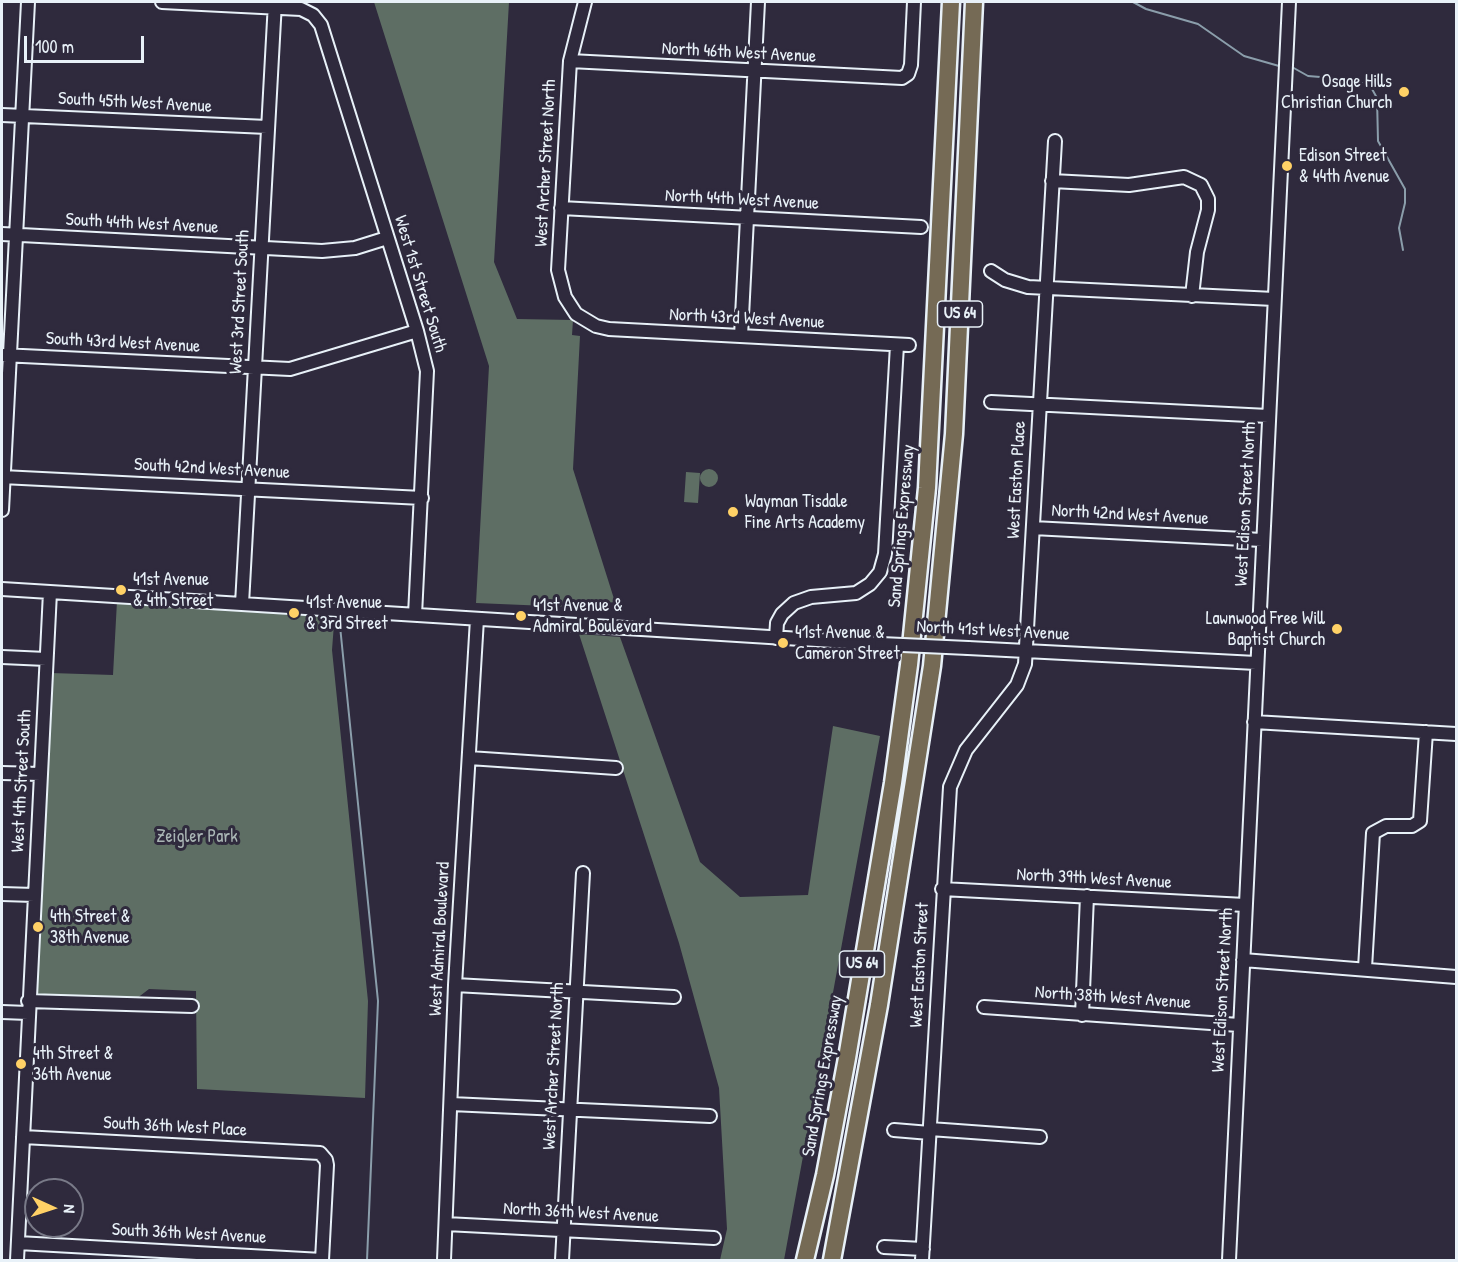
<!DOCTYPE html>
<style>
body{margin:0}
#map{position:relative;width:1458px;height:1262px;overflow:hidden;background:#2f2a3d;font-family:"Patrick Hand",sans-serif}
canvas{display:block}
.frame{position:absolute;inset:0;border:3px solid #e8f1f8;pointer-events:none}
.north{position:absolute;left:24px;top:1178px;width:60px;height:60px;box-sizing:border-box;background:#2f2a3d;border:2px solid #797a88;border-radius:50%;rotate:93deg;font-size:16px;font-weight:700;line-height:24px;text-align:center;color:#e8f1f8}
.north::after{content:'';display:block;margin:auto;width:21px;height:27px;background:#ffd166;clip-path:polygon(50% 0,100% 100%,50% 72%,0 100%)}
.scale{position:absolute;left:24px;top:36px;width:120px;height:27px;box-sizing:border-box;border:3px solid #e8f1f8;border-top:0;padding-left:8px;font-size:18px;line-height:21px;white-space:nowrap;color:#e8f1f8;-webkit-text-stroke:4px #2f2a3d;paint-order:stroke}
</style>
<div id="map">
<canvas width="1458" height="1262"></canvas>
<div class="frame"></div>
<div class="north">N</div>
<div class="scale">100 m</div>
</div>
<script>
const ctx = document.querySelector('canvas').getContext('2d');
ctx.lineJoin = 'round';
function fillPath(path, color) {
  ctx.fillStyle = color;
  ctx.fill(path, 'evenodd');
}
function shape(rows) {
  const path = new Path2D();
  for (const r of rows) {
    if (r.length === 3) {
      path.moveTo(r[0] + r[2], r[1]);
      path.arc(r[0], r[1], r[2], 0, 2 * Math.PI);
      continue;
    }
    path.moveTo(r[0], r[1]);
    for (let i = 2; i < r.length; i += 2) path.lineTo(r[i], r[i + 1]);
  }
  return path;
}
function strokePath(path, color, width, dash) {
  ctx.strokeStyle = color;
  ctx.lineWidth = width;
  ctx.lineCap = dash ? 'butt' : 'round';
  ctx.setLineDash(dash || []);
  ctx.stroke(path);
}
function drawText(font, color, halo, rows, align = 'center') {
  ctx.font = font + ' "Patrick Hand",sans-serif';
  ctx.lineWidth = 6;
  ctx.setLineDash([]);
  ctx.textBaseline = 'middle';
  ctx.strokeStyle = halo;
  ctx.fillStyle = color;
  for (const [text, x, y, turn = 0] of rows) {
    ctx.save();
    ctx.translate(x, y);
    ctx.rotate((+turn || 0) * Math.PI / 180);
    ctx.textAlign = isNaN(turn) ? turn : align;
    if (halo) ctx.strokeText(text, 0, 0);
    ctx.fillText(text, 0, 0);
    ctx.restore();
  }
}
fillPath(shape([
 [374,2,509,2,494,262,517,319,573,320,572,335,580,336,573,469,615,602,571,607,476,603,489,366],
 [709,478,9],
 [686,472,700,473,698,503,684,502],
 [117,601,322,617,334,624,332,650,368,1001,365,1098,197,1089,196,991,149,989,136,999,37,994,51,673,113,675],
 [579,634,620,637,700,862,740,897,808,895,833,726,880,736,784,1260,720,1260,727,1229,719,1088,679,943]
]), '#5e6e64');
strokePath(shape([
 [1133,2,1146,9,1198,24,1244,56,1279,66],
 [1292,67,1308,76,1357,80,1372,89,1377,98,1378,141,1405,189,1405,203,1399,228,1403,250],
 [340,626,378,1001,367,1260]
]), '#8b9eab', 2);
const minor = shape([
 [162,2,301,9,313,15,321,25,417,331,427,371,415,615],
 [585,2,570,61,558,270,565,297,576,314,596,326,609,329,909,345],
 [570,61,902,78,908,74,911,65,914,2],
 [2,115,267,127],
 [1052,181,1129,185,1184,177,1201,185,1208,199,1208,210,1197,252,1192,296],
 [561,208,921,227],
 [2,234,322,251,355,248,387,238],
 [991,271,1005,280,1028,287,1274,299],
 [741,336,758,2],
 [2,355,290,369,417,331],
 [991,402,1268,416],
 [2,477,422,498],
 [2,510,28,2],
 [1033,528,1262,540],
 [2,589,881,644],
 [242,604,275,2],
 [776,638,777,623,782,614,794,603,811,597,856,593,870,584,880,572,885,554,897,345],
 [968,648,1256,663],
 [2,657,46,659],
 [1254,722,1456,734],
 [469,758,616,768],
 [2,773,40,774],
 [942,889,1245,905],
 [2,894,34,895],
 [1243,960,1456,977],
 [1365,968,1373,833,1386,826,1412,826,1420,821,1426,732],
 [455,985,674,997],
 [28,1001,192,1006],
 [984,1007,1239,1025],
 [2,1012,28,1013],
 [1082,1015,1087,896],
 [451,1104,710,1116],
 [930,1129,1040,1137],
 [894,1130,930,1133],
 [23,1137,320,1153,326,1160,327,1165,322,1260],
 [446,1224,714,1238],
 [18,1243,322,1260],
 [884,1247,923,1249],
 [17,1260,50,592],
 [444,1260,455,985,477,619],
 [562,1260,583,873],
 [922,1260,950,787,966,750,1017,685,1025,664,1055,141],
 [1229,1260,1289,2]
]);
const highway = shape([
 [805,1260,825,1175,847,1058,893,783,909,665,927,488,951,2],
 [832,1260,879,1005,932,666,954,434,974,2]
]);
strokePath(minor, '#e8f1f8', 16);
strokePath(highway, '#e8f1f8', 21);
strokePath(minor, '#2f2a3d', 12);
strokePath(highway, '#756a55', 16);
const minorBridge = shape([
 [881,644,968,648]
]);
strokePath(minorBridge, '#e8f1f8', 16, []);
strokePath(minorBridge, '#2f2a3d', 12);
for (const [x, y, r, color] of [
 [1404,92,6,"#ffd166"],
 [1287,166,6,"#ffd166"],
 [733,512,6,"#ffd166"],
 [121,590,6,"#ffd166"],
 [294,613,6,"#ffd166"],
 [521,616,6,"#ffd166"],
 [1337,629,6,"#ffd166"],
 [783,643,6,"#ffd166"],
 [38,927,6,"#ffd166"],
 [21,1064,6,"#ffd166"]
]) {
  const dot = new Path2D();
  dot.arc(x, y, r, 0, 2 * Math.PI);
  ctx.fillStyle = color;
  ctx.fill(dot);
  strokePath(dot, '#2f2a3d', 2);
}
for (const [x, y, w] of [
 [960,314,45],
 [862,964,45]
]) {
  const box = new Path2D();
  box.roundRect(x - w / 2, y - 13, w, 26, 4.5);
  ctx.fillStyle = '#2f2a3d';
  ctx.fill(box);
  strokePath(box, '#e8f1f8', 1.5);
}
drawText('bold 16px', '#e8f1f8', null, [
 ["US 64",960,314],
 ["US 64",862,964]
]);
drawText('18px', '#e8f1f8', '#2f2a3d', [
 ["North 46th West Avenue",739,53,3],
 ["South 45th West Avenue",135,103,3],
 ["West Archer Street North",546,163,-87],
 ["North 44th West Avenue",742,200,3],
 ["South 44th West Avenue",142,224,3],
 ["West 1st Street South",420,284,73],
 ["West 3rd Street South",240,302,-87],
 ["North 43rd West Avenue",747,319,3],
 ["South 43rd West Avenue",123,343,3],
 ["South 42nd West Avenue",212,469,3],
 ["West Easton Place",1017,480,-87],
 ["West Edison Street North",1246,504,-87],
 ["North 42nd West Avenue",1130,515,3],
 ["Sand Springs Expressway",902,526,-85],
 ["North 41st West Avenue",993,631,3],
 ["West 4th Street South",22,781,-87],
 ["North 39th West Avenue",1094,879,3],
 ["West Admiral Boulevard",440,939,-87],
 ["West Easton Street",920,965,-87],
 ["West Edison Street North",1223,990,-87],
 ["North 38th West Avenue",1113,998,4],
 ["West Archer Street North",554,1066,-87],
 ["Sand Springs Expressway",823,1076,-80],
 ["South 36th West Place",175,1127,3],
 ["North 36th West Avenue",581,1213,3],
 ["South 36th West Avenue",189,1234,3]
]);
drawText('18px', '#e8f1f8', '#2f2a3d', [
 ["Osage Hills",1392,82,"right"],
 ["Christian Church",1392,103,"right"],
 ["Edison Street",1299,156],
 ["& 44th Avenue",1299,177],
 ["Wayman Tisdale",745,502],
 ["Fine Arts Academy",745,523],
 ["41st Avenue",133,580],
 ["& 4th Street",133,601],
 ["41st Avenue",306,603],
 ["& 3rd Street",306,624],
 ["41st Avenue &",533,606],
 ["Admiral Boulevard",533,627],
 ["Lawnwood Free Will",1325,619,"right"],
 ["Baptist Church",1325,640,"right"],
 ["41st Avenue &",795,633],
 ["Cameron Street",795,654],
 ["4th Street &",50,917],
 ["38th Avenue",50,938],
 ["4th Street &",33,1054],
 ["36th Avenue",33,1075]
], 'left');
drawText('18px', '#aab6b5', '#2f2a3d', [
 ["Zeigler Park",197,837]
]);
</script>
